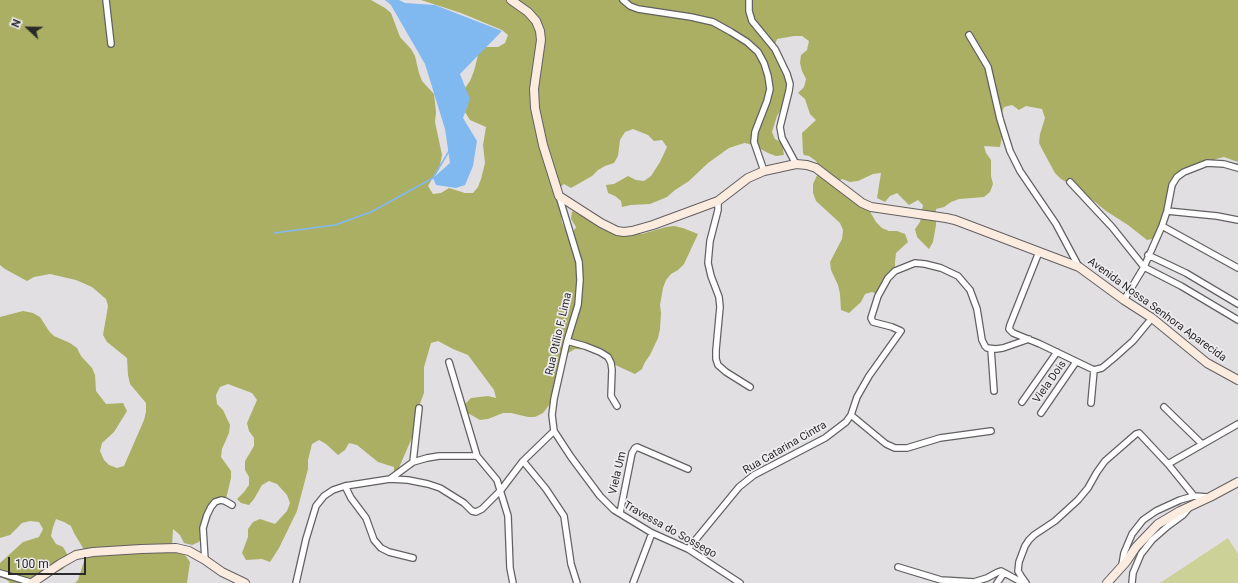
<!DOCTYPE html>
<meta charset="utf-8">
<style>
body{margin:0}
#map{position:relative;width:1238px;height:583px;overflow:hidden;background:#e1dfe2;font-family:Roboto,sans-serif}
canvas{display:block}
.north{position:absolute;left:8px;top:8px;width:40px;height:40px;-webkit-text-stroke:3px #efecef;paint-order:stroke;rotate:292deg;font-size:11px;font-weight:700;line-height:16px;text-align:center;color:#2b2a2b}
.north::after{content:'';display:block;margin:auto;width:14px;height:18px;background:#2b2a2b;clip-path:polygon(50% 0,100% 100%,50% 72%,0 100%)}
.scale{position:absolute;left:8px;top:557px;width:78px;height:18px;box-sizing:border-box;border:2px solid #2b2a2b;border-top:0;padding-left:5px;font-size:12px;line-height:14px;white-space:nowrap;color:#2b2a2b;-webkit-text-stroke:3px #efecef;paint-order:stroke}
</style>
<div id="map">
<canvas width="1238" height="583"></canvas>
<div class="north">N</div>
<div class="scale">100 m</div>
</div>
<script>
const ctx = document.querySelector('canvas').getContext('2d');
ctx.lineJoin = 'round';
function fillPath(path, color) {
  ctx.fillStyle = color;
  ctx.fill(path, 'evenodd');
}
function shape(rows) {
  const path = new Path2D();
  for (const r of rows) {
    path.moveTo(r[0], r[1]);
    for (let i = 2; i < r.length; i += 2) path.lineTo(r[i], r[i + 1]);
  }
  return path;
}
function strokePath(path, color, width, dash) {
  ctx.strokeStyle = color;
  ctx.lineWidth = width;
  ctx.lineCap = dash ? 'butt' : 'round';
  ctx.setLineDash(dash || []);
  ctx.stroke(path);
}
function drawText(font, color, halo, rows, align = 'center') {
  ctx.font = font + ' Roboto,sans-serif';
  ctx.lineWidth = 3.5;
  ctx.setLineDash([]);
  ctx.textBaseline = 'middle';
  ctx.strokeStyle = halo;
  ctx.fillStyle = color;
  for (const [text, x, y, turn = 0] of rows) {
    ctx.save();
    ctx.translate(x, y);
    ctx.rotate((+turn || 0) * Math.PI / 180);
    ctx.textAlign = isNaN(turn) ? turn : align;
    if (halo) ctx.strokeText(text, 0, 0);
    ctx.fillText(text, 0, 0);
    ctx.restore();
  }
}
fillPath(shape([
 [1228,538,1238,554,1238,583,1160,583]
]), '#ccd197');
fillPath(shape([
 [0,0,371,0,385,8,391,13,400,37,411,49,415,56,419,73,422,81,434,94,436,112,435,122,442,155,440,165,428,186,433,194,441,193,449,188,465,193,473,193,478,187,481,179,485,163,483,145,486,127,470,120,465,112,468,104,465,88,470,81,474,71,478,55,482,47,498,47,505,43,508,35,502,30,461,13,421,0,1238,0,1238,162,1224,157,1216,159,1180,177,1170,200,1163,224,1152,239,1147,240,1128,225,1106,211,1083,192,1061,179,1055,173,1043,151,1039,143,1040,134,1045,118,1042,109,1026,106,1019,110,1012,105,1004,107,1001,115,1003,131,1000,147,984,146,986,153,991,160,991,176,993,184,990,192,984,197,959,199,951,202,944,207,936,209,936,225,933,242,929,249,917,237,915,229,920,222,923,205,918,200,909,205,897,193,890,196,885,202,877,198,881,173,873,174,858,181,850,182,842,179,835,183,868,208,876,222,882,228,889,231,897,231,905,234,908,242,896,253,895,262,895,270,890,277,882,280,877,294,872,292,865,294,861,302,849,313,841,310,840,294,838,285,831,270,830,262,842,239,843,230,840,223,816,201,813,193,813,184,820,169,816,161,809,156,804,155,803,153,802,133,816,120,810,114,805,99,798,93,804,87,806,79,802,71,800,63,801,55,807,50,809,41,802,36,794,36,777,39,774,47,790,77,786,101,777,116,772,132,775,139,782,143,784,155,776,156,768,153,753,145,745,143,738,145,729,148,708,163,689,181,675,190,667,197,650,204,631,205,622,207,621,201,615,196,608,193,606,185,614,184,628,176,636,180,644,181,651,176,660,162,667,147,662,140,654,141,648,135,633,129,625,132,620,140,618,156,614,163,605,166,598,170,592,176,571,188,564,184,557,190,562,222,565,229,572,234,576,227,571,219,572,211,602,226,642,234,666,227,674,226,683,228,698,234,684,264,678,270,671,274,666,280,663,288,660,305,661,313,660,329,658,338,650,355,645,362,642,369,635,374,613,364,607,357,592,350,575,349,568,353,553,400,543,413,535,417,528,417,511,413,503,413,488,419,480,420,466,412,465,404,471,398,488,396,496,398,494,390,468,355,453,349,438,341,431,343,424,367,424,393,418,409,414,416,415,424,414,433,398,470,394,471,394,467,378,462,357,445,349,443,345,450,338,455,326,444,319,440,312,444,308,460,308,469,297,511,279,548,270,562,262,559,246,560,242,553,248,537,248,529,253,522,260,519,275,524,287,511,290,503,287,495,277,484,269,481,262,485,254,499,249,505,241,503,237,499,244,492,249,485,249,477,245,470,245,461,254,446,254,438,249,431,247,423,257,400,252,393,228,384,220,387,216,395,217,404,223,410,230,425,229,433,222,449,221,457,231,471,231,478,227,495,224,502,209,509,206,526,199,542,192,545,184,543,180,535,173,529,172,546,177,552,185,555,190,562,187,583,75,583,78,580,86,555,83,548,74,533,71,526,64,522,56,519,53,527,51,536,56,544,63,547,67,554,68,563,63,569,47,577,31,578,27,583,10,583,7,580,0,577,0,563,23,542,39,537,43,529,39,522,30,521,22,523,10,535,0,538,0,317,23,311,33,313,40,317,49,331,54,336,70,343,77,348,81,356,92,368,95,375,96,391,106,404,123,403,127,411,114,432,102,443,100,451,104,460,109,465,117,468,124,466,144,420,146,412,146,403,130,384,128,375,127,358,107,342,103,335,108,306,106,299,92,287,76,280,50,274,34,277,27,281,5,269,0,265]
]), '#aaaf64');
fillPath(shape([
 [388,0,399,0,405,3,435,5,502,31,460,74,470,99,463,118,477,141,473,166,465,185,456,188,436,185,433,178,450,163,445,129,425,64]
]), '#80b9f0');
strokePath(shape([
 [386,0,391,4],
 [274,233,335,225,371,212,433,178,449,151]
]), '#80b9f0', 1.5);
const street = shape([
 [106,0,111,44],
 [623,0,630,6,638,9,691,17,713,22,731,32,747,42,758,52,764,63,768,76,770,89,767,101,755,132,754,142,764,171],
 [749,0,749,11,752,21,775,49,787,74,790,84,789,91,780,127,782,138,796,164],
 [969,35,988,67,1000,119,1010,151,1020,171,1056,224,1079,267],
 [1070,182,1112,227,1144,267,1181,286,1238,320],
 [559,196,579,262,580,280,578,305,567,341,554,399,552,415,554,431,571,457,600,496,614,510,652,533,688,549,740,583],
 [718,201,718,210,710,241,708,263,711,276,719,297,720,307,716,350,716,359,718,365,726,372,750,387],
 [1167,211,1217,216,1238,220],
 [1162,226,1238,268],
 [1039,252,1010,325,1009,329,1013,333,1040,344,1094,370,1102,368,1114,358,1133,341,1152,318],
 [1148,255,1186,273,1238,304],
 [1124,300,1144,267,1162,226,1167,211,1172,185,1177,177,1184,172,1207,163,1224,164,1238,168],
 [567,341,585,346,600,352,608,357,611,363,612,370,611,396,617,406],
 [991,349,994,391],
 [449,362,477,456],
 [1022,402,1057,352],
 [1091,403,1094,370],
 [1164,407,1202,444],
 [1041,413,1076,362],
 [851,415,886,444,895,448,907,448,940,438,991,431],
 [523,461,546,489,564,516,571,564,577,583],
 [413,462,419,408],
 [1168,464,1238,424],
 [390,479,408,480,428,484,440,488,464,503,472,511,476,512,482,509,501,490,523,461,554,431],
 [345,486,351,498,366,518,374,540,381,548,389,552,413,558],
 [620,513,632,453,635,448,637,447,688,469],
 [688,549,739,487,754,475,825,438,846,422,851,415,857,397,869,376,901,331,892,327,873,322,871,318,878,296,888,278,895,271,915,263,925,264,941,268,958,276,970,290,977,309,982,340,985,346,987,348,996,349,1003,348,1029,339],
 [205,560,203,528,207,515,211,507,215,502,221,500,225,501,232,505],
 [1122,565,1124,553,1132,534,1143,520,1156,511,1180,500,1194,496,1208,497],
 [898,567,941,580,958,581,974,582,987,578,998,572,1001,571,1023,583],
 [0,573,33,583],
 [296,583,306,539,316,506,324,496,333,490,345,486,390,479,413,462,427,458,439,456,477,456,497,480,508,516,510,568,513,583],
 [633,583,652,533],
 [997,583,1004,573],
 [1026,583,1021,576,1018,571,1019,562,1025,546,1029,540,1034,535,1055,521,1078,500,1088,488,1097,472,1105,461,1136,434,1139,433,1168,464,1194,496],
 [1132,583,1133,573,1141,554,1152,540,1168,526,1183,515,1189,508]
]);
const secondary = shape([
 [511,0,528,12,536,21,540,31,541,40,534,89,535,108,543,145,559,196,601,223,617,231,624,232,632,231,653,225,718,201,748,178,764,171,796,164,807,165,816,168,862,203,871,207,946,218,955,220,1079,267,1124,300,1152,318,1207,363,1238,380],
 [32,583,60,564,76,555,93,552,141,549,176,548,189,551,205,560,222,572,245,583],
 [1107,583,1126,562,1136,547,1158,524,1180,511,1210,497,1238,482]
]);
strokePath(street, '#626062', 8);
strokePath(secondary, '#626062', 10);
strokePath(street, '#fff', 5.5);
strokePath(secondary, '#fcebdf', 8);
drawText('11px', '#2b2a2b', '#efecef', [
 ["Avenida Nossa Senhora Aparecida",1157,310,36],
 ["Rua Otílio F. Lima",559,334,-77],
 ["Viela Dois",1050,382,-55],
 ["Rua Catarina Cintra",785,448,-30],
 ["Viela Um",618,473,-77],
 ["Travessa do Sossego",670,530,29]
]);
</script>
